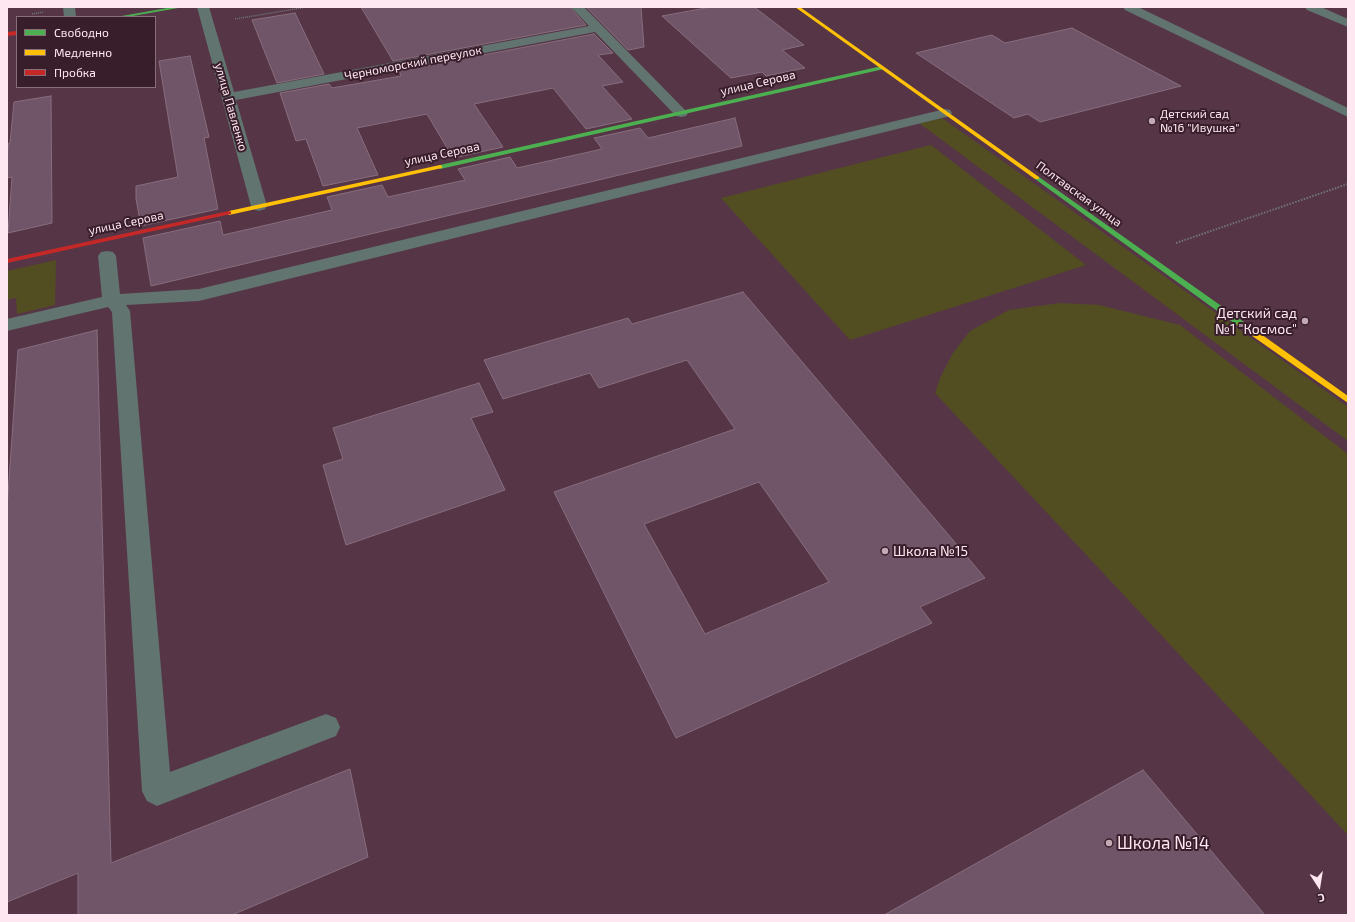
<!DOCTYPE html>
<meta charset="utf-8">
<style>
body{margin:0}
#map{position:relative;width:1355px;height:922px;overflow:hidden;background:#563646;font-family:"Exo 2",sans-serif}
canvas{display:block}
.frame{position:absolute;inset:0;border:8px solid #fee7f0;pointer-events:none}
.legend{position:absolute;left:16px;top:16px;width:140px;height:72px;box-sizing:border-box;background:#381d2a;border:1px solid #876e79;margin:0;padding:5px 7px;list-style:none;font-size:12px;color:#fee7f0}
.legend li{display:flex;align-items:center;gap:8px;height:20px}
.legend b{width:20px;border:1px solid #876e79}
.north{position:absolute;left:1299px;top:866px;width:40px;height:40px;-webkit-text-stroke:3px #381d2a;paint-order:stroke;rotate:168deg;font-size:11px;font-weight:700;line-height:16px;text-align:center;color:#fee7f0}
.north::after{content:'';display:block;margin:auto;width:14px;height:18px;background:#fee7f0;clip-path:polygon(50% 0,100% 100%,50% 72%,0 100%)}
</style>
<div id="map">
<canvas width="1355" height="922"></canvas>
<div class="frame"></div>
<ul class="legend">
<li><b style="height:5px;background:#4caf50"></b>Свободно</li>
<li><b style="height:5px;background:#ffc107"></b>Медленно</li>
<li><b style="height:5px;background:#c62828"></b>Пробка</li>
</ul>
<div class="north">С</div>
</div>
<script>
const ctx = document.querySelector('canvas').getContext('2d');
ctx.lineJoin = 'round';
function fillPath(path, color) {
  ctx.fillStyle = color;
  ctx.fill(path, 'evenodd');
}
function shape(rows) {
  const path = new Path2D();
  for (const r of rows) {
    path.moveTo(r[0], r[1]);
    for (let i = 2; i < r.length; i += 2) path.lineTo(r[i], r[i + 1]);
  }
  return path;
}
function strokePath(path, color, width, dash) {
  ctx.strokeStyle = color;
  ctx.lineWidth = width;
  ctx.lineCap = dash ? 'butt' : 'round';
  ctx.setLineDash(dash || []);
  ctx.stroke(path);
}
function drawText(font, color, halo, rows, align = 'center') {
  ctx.font = font + ' "Exo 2",sans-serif';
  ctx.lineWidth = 4;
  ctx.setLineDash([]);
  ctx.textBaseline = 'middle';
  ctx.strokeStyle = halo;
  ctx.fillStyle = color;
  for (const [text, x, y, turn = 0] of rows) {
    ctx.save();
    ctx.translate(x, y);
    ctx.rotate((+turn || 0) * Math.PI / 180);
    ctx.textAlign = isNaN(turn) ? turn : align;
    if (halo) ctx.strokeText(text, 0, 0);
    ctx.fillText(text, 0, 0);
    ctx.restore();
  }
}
fillPath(shape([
 [942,118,1348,407,1348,441,919,123],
 [931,145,1086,265,850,340,721,198],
 [56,260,55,305,17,314,16,298,7,300,7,271],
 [1060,303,1099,305,1180,325,1348,454,1348,835,935,393,940,378,953,353,970,331,1009,310]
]), '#524e21');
const building = shape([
 [361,7,570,7,586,25,393,61,361,7],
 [586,7,641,7,644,47,628,50,586,7],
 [711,7,754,7,804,45,782,50,805,68,766,76,762,72,731,78,662,16,711,7],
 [295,13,324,74,277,83,252,20,295,13],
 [1072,28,1181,86,1040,122,1028,114,1014,118,916,53,992,35,1005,43,1072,28],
 [594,34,613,53,598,55,623,82,602,86,632,119,586,129,553,88,474,104,503,147,453,158,427,114,357,128,378,175,323,186,306,139,296,141,280,93,329,84,332,88,401,76,399,71,594,34],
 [190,56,209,137,204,138,218,209,141,226,136,199,136,186,178,177,159,61,190,56],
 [51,96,52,223,8,233,12,177,7,178,7,165,8,144,10,143,14,102,51,96],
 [735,118,742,146,151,286,143,238,220,221,223,235,332,210,327,197,382,185,388,197,465,180,458,169,510,157,517,168,602,149,594,138,640,128,648,138,735,118],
 [743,292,985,578,920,607,932,623,676,738,554,492,735,429,687,360,599,388,590,373,503,399,484,360,628,318,632,324,743,292],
 [759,482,829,582,705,634,644,524,759,482],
 [97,330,111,863,350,769,368,857,232,915,78,915,78,873,7,902,7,509,18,350,97,330],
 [479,383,493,412,471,418,505,490,346,545,323,465,343,459,333,428,479,383],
 [1143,770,1265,915,884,915,1143,770]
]);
fillPath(building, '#705468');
strokePath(building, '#866e7e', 1);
strokePath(shape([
 [32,14,43,12],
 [235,19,307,7]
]), '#717576', 1.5, [1, 1]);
strokePath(shape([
 [1176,243,1348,184]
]), '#717576', 2, [1.5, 1.5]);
fillPath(shape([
 [63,7,75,7,76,17,64,17,63,7],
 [1123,7,1138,7,1348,108,1348,117,1125,10,1123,7],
 [1305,7,1321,7,1348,19,1348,27,1307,10,1305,7],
 [945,109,950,110,952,113,950,116,199,301,126,305,130,311,170,772,326,714,336,718,340,727,336,736,157,806,147,801,142,791,112,312,108,307,7,331,7,319,102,297,98,256,101,252,107,251,113,252,116,256,120,294,199,289,945,109]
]), '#627470');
fillPath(shape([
 [197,7,209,7,234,92,589,26,571,7,584,7,688,113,686,116,681,117,676,116,595,32,236,100,267,206,265,209,259,211,253,209,251,206,197,7]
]), '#627470');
fillPath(shape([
 [173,7,184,7,127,17,116,17,173,7],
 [882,66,884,67,884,69,440,169,437,167,440,165,882,66],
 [1035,177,1039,177,1244,322,1245,324,1244,326,1238,326,1035,179,1035,177]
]), '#4caf50');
fillPath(shape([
 [795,7,800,7,1039,177,1039,179,1035,179,795,7],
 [440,165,442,166,442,168,229,215,226,213,229,211,440,165],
 [1238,322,1244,322,1348,396,1348,403,1238,326,1237,324,1238,322]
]), '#ffc107');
fillPath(shape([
 [17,31,17,35,7,36,7,32,17,31],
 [229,211,231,212,231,214,7,263,7,259,229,211]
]), '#c62828');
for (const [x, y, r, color] of [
 [1152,121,4,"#c3a9b4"],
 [1305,321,4,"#c3a9b4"],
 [885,551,4,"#c3a9b4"],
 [1109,843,4,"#c3a9b4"]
]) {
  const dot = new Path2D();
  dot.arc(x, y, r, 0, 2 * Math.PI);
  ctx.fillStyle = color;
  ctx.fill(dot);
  strokePath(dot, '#381d2a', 1.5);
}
drawText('12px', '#fee7f0', '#381d2a', [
 ["Черноморский переулок",413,63,-11],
 ["улица Серова",758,83,-13],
 ["улица Павленко",231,107,74],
 ["улица Серова",442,154,-12],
 ["Полтавская улица",1079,194,36],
 ["улица Серова",126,223,-12]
]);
drawText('12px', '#fee7f0', '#381d2a', [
 ["Детский сад",1160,114],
 ["№16 \"Ивушка\"",1160,128]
], 'left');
drawText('14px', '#fee7f0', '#381d2a', [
 ["Детский сад",1297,313],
 ["№1 \"Космос\"",1297,329],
 ["Школа №15",893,551,"left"]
], 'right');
drawText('17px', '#fee7f0', '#381d2a', [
 ["Школа №14",1117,843]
], 'left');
</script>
